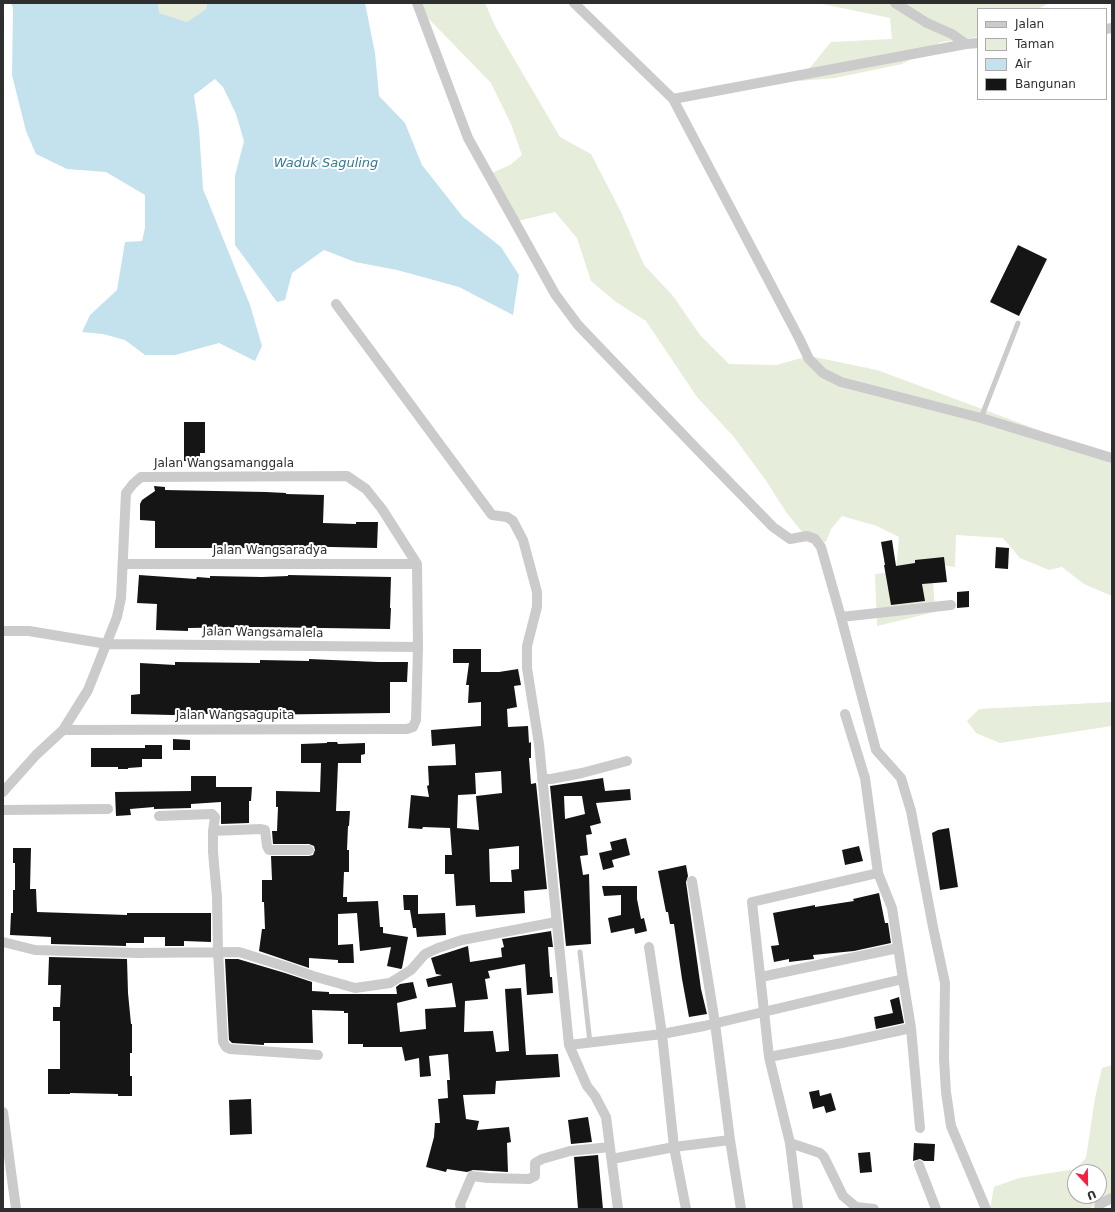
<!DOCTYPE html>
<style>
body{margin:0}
#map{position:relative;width:1115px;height:1212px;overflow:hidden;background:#fff;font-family:"DejaVu Sans",sans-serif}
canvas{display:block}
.frame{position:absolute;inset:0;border:4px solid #2e2e2e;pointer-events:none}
.legend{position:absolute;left:977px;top:8px;width:130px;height:92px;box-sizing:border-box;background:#fff;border:1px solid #ababab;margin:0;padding:5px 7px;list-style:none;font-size:12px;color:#2e2e2e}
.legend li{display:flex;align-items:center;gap:8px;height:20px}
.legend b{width:20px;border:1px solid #ababab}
.north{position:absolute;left:1067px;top:1164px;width:40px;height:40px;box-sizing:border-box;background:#fff;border:1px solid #ababab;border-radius:50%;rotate:158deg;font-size:11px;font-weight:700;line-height:16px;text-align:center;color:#2e2e2e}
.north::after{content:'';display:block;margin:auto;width:14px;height:18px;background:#f51f42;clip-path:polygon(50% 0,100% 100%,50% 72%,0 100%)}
</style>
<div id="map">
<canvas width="1115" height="1212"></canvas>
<div class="frame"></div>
<ul class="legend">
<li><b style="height:5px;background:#cbcbcb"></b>Jalan</li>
<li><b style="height:11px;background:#e6edda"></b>Taman</li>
<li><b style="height:11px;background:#c4e2ee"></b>Air</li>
<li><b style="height:11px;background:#151515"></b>Bangunan</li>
</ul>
<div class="north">U</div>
</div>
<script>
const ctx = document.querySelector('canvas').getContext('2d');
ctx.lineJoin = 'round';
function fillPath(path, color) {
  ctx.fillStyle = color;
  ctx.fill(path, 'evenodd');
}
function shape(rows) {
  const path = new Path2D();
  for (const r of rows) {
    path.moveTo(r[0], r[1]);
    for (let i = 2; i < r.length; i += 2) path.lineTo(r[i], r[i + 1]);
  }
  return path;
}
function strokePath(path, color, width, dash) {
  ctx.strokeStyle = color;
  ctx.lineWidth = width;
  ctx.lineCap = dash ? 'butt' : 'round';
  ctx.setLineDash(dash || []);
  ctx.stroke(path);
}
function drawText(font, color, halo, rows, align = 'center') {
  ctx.font = font + ' "DejaVu Sans",sans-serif';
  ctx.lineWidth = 4;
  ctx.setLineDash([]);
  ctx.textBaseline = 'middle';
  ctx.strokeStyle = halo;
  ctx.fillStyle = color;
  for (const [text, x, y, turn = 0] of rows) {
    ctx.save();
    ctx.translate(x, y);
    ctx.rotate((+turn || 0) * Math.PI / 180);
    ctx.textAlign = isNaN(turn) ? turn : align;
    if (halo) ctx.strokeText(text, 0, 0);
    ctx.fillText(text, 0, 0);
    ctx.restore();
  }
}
fillPath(shape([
 [158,3,207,3,206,9,187,22,158,13],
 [422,3,485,3,496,28,560,137,591,154,620,210,644,265,673,296,700,335,729,364,776,365,809,356,877,370,1079,445,1112,460,1112,596,1084,584,1062,567,1049,570,1020,558,1003,538,956,535,955,567,932,564,935,612,877,626,875,574,896,572,899,537,877,526,842,516,831,529,826,542,807,538,786,512,767,482,734,437,697,397,646,321,616,302,591,281,577,238,555,212,518,221,492,173,510,165,522,155,511,124,491,83,427,17],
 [818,3,1049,3,1038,9,978,9,978,37,941,42,902,64,835,78,799,81,831,42,892,39,890,18],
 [1112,702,1112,726,1000,743,976,733,967,721,979,709],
 [1112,1065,1112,1195,1089,1209,990,1209,994,1187,1019,1178,1075,1169,1086,1158,1095,1098,1102,1068],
 [1075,1172,1099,1172,1099,1196,1075,1196]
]), '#e6edda');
fillPath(shape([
 [11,3,158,3,159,13,187,22,206,9,207,3,365,3,375,53,379,96,405,123,422,165,463,217,501,247,519,275,513,315,459,287,397,270,355,262,324,250,292,273,285,300,277,302,235,245,235,176,244,141,236,114,223,87,215,79,194,95,199,129,203,189,250,305,262,346,255,361,219,343,175,355,145,355,125,340,103,334,82,332,90,315,117,290,125,242,142,241,145,228,145,195,106,172,67,169,36,154,26,131,12,75,13,8]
]), '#c4e2ee');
fillPath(shape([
 [1018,245,1047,259,1019,316,990,302],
 [184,422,205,422,205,453,200,453,200,461,184,461],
 [154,486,165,487,165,490,266,492,286,493,286,494,324,495,323,523,356,524,356,522,378,522,377,548,286,546,286,547,272,548,155,548,155,521,140,520,140,504,142,500,155,491],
 [892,540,896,566,915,563,915,560,944,557,947,582,922,584,925,601,891,605,884,565,885,565,881,542],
 [996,547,1009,548,1008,569,995,568],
 [139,575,196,579,197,577,210,578,210,576,262,577,288,576,288,575,391,577,390,608,391,608,390,629,255,627,188,628,188,631,156,630,157,604,137,603],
 [969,591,969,607,957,608,957,592],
 [453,649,481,649,481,672,499,672,518,669,521,685,514,686,517,707,507,709,508,727,528,726,529,743,531,742,531,758,529,758,531,784,536,783,547,889,524,891,525,913,476,917,475,905,456,906,454,874,445,874,445,855,452,855,450,828,423,827,422,829,408,828,411,795,429,797,427,786,429,785,428,766,456,765,455,744,432,746,431,730,481,726,481,702,468,703,469,685,466,685,469,663,453,663],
 [501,771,502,793,476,796,479,830,456,828,457,828,458,795,476,794,475,773],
 [519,846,519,869,511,870,512,882,490,882,489,849],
 [309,659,378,662,408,662,407,682,390,682,390,713,250,715,250,713,237,713,172,715,131,714,131,695,140,694,140,663,175,665,175,662,260,663,260,660,309,661],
 [173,739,190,740,190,750,173,750],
 [327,742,337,742,338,744,365,743,365,754,361,755,361,763,338,763,336,811,350,811,349,826,348,826,347,850,349,850,349,872,344,872,343,897,347,897,347,902,378,901,380,927,383,927,383,933,408,937,402,968,401,969,387,966,391,947,360,951,357,913,338,914,338,945,353,944,354,963,338,963,338,960,309,958,309,968,259,951,262,929,265,929,264,902,262,902,262,880,272,880,271,856,309,856,313,855,315,850,314,846,309,844,273,844,272,831,277,831,278,807,276,807,276,791,320,792,321,763,301,763,301,744,327,743],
 [145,745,162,745,162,759,142,759,142,767,128,768,128,769,118,769,118,767,91,767,91,748,145,748],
 [191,776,216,776,216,787,252,787,251,801,249,801,249,823,221,824,221,802,191,804,191,808,154,809,154,807,130,809,131,815,116,816,115,792,191,791],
 [603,778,605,791,630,789,631,800,596,803,601,823,590,826,592,834,586,835,588,855,580,856,583,875,589,874,591,944,566,946,550,786],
 [564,796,582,796,585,814,565,819],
 [949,828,958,887,940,890,932,833,938,830],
 [626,838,630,855,612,860,614,867,603,870,599,853,612,850,610,842],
 [859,846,863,861,845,865,842,850],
 [13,848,31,848,30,889,36,889,37,912,127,915,127,913,211,913,211,942,184,941,184,946,165,946,165,937,144,937,144,943,126,943,126,946,51,944,51,937,10,935,11,913,13,913,13,890,15,890,15,863,13,863],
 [686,865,688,876,686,882,701,989,707,1014,689,1017,682,979,674,924,670,924,668,912,666,912,658,871],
 [602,886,637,886,637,899,641,919,644,918,647,931,635,934,634,928,611,933,608,918,621,915,621,895,604,896],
 [879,893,885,923,888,923,891,943,854,951,813,955,814,959,789,962,789,959,774,962,771,946,779,945,773,913,815,905,815,907,854,901,853,899],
 [403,895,418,895,418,914,445,913,446,935,417,937,416,928,413,928,410,910,404,910],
 [551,931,553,947,548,947,550,977,552,977,553,993,527,995,525,964,488,971,490,978,485,979,488,999,465,1001,464,1032,493,1031,496,1052,509,1051,505,989,521,988,526,1055,558,1054,560,1077,496,1081,495,1094,463,1095,466,1119,479,1121,477,1130,509,1127,511,1142,507,1143,508,1172,473,1170,467,1172,447,1169,446,1172,426,1167,434,1137,435,1123,440,1123,438,1099,448,1098,447,1080,450,1080,448,1054,429,1056,431,1076,420,1077,419,1058,405,1061,402,1047,363,1047,363,1044,348,1044,348,1013,344,1013,344,1011,312,1010,313,1043,264,1043,264,1045,232,1043,229,1040,225,959,238,959,285,973,312,982,312,991,329,992,329,994,397,994,396,987,400,984,413,982,417,998,397,1003,400,1032,426,1029,425,1009,456,1007,452,983,428,987,426,979,442,975,436,974,431,958,468,946,470,962,502,957,501,948,504,947,502,939],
 [49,957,127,959,128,993,131,1024,132,1024,132,1053,130,1053,130,1076,132,1076,132,1096,118,1096,118,1094,70,1093,70,1094,48,1094,48,1069,60,1069,60,1021,53,1021,53,1007,60,1007,61,985,48,985],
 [899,997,904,1023,876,1029,874,1017,893,1013,890,1000],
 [819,1090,820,1096,831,1093,836,1110,826,1113,824,1106,813,1109,809,1092],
 [251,1099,252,1134,230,1135,229,1100],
 [588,1117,592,1142,571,1144,568,1120],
 [914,1143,935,1144,934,1161,924,1161,920,1159,913,1161],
 [870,1152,872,1172,860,1173,858,1153],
 [598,1155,603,1209,578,1209,574,1157]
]), '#151515');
strokePath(shape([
 [981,418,1018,323],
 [580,952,590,1043]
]), '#cbcbcb', 5);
strokePath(shape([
 [417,3,468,138,555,294,578,325,692,444,773,527,790,539,807,536,815,539,821,547,841,617,876,750,901,778,911,811,933,927,945,983,944,1059,946,1092,951,1126,986,1209],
 [574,3,673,99,799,338,809,359,823,373,841,382,981,418,1112,458],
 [895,3,927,23,952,34,966,44,978,43],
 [1106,29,1112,28],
 [673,99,966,44],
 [336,304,492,515,507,517,513,521,523,540,537,592,537,607,527,646,527,668,539,744,569,1045,587,1086,595,1096,606,1117,618,1209],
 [124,564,417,564],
 [841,617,951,605],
 [3,631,29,631,107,644,418,647],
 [63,730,396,729,407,729,413,727,416,720,418,647,417,564],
 [542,779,551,779,582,773,627,761],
 [3,792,36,755,63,730,88,690,117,617,121,598,126,493,133,484,141,477,347,476,366,489,382,509,417,564],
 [3,810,108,809],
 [159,816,212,814,215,817,213,831,213,852,217,897,218,951,223,1042,226,1047,230,1049,318,1055],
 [213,831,261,829,265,830,267,846,269,850,309,850],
 [3,942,35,950,137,953,239,952,287,967,313,976,355,988,390,983,411,970,425,954,438,948,462,940,556,922],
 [649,947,662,1034,674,1147,686,1209],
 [761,977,898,948],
 [911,1028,920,1128],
 [569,1045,662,1034,704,1026,903,979,892,908,878,873,865,778,845,714],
 [769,1057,842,1043,911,1028,903,979],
 [3,1112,16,1209],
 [730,1140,741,1209],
 [790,1143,820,1153,824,1157,843,1196,856,1207,874,1209],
 [612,1159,674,1147,730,1140,715,1023,692,881],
 [919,1165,936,1209],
 [461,1209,460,1204,472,1176,488,1178,529,1179,535,1176,535,1163,542,1159,570,1151,610,1147],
 [798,1209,790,1143,769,1057,752,902,878,873],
 [1099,1209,1100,1204,1112,1198]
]), '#cbcbcb', 10);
drawText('12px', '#2e2e2e', '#fff', [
 ["Jalan Wangsamanggala",224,464],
 ["Jalan Wangsaradya",270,551],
 ["Jalan Wangsamalela",263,633,1],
 ["Jalan Wangsagupita",235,716]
]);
drawText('italic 13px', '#347a97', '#fff', [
 ["Waduk Saguling",326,164]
]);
</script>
